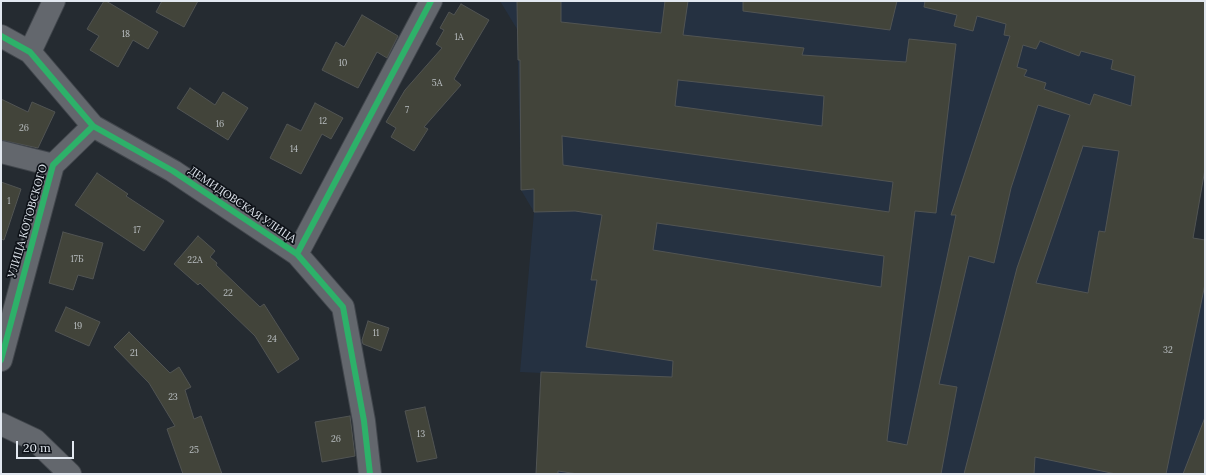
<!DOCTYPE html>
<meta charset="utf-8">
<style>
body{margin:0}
#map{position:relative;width:1206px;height:475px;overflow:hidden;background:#252b31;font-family:Lora,serif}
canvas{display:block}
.frame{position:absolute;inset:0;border:2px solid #e2e8f0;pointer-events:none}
.scale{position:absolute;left:16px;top:441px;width:58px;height:18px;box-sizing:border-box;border:2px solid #e2e8f0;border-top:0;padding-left:5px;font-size:12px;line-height:14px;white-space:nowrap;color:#e2e8f0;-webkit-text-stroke:3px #0e1218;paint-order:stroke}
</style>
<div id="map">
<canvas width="1206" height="475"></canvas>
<div class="frame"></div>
<div class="scale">20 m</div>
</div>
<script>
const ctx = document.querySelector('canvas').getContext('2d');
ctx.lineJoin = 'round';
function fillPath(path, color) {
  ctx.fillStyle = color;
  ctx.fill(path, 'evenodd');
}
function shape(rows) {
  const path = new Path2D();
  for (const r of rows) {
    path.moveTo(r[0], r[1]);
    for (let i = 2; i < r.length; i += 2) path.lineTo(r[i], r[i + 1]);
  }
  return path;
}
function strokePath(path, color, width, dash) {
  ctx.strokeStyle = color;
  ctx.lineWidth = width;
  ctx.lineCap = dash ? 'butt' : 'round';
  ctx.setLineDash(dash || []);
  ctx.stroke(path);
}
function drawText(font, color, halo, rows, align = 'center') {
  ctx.font = font + ' Lora,serif';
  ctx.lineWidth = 3.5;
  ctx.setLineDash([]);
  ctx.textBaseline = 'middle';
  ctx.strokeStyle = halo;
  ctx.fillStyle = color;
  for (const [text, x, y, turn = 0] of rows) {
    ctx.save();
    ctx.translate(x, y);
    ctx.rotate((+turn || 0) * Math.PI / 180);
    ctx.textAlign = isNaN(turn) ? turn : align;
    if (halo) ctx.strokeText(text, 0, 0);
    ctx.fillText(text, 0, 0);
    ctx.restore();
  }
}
fillPath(shape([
 [500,1,1205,1,1193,238,1205,240,1205,474,536,474,541,373,520,372,534,212,521,190,517,29]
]), '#253141');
const building = shape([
 [104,1,106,1,158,32,148,49,133,40,118,67,90,50,99,36,87,29,104,1],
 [162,1,198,1,184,27,156,12,162,1],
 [517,1,561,1,561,22,661,33,665,1,688,1,683,35,804,48,802,55,906,62,909,39,956,44,936,213,915,211,887,441,907,445,956,215,951,215,1010,36,1004,35,1006,24,977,16,973,31,954,26,957,15,924,7,925,1,1205,1,1205,169,1193,238,1205,240,1205,284,1166,474,1116,474,1035,457,1034,474,964,474,1017,268,1070,115,1038,105,1011,188,994,263,969,256,939,384,957,387,941,474,578,474,558,471,558,474,536,474,541,372,672,377,673,361,586,347,597,280,591,280,602,215,575,211,534,212,534,189,521,190,520,60,518,60,517,1],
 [1040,41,1079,56,1081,51,1113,60,1111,69,1135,76,1131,106,1094,94,1090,105,1044,89,1046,83,1024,76,1027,70,1017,67,1023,45,1036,49,1040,41],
 [678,80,824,96,822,126,675,106,678,80],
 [562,136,893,182,889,212,563,165,562,136],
 [1083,146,1119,151,1105,232,1099,231,1088,293,1036,283,1083,146],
 [657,223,884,256,881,287,653,250,657,223],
 [743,1,897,1,890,30,743,11,743,1],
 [461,4,489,20,454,79,461,85,424,127,428,129,414,151,391,137,396,128,386,122,405,90,442,48,436,44,444,30,440,28,449,12,454,15,461,4],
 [362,15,398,36,387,58,377,52,358,88,322,70,336,42,344,47,362,15],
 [190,88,215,105,223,92,248,108,228,140,177,108,190,88],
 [1,99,28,112,32,102,55,112,38,148,1,140,1,99],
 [315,103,343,118,331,139,322,134,301,174,270,158,287,124,301,131,315,103],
 [97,173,128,194,126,196,164,221,144,251,75,205,97,173],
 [1,182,21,189,4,240,1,239,1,182],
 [63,232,103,243,93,279,78,275,73,290,49,283,63,232],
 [198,236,215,251,210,257,217,263,216,265,260,307,264,304,299,359,278,373,255,336,200,283,198,285,174,264,198,236],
 [66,307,100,322,89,346,55,331,66,307],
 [368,321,389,328,381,351,363,344,362,340,368,321],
 [129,332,170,373,179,367,191,387,185,390,194,419,201,416,222,474,183,474,167,429,175,426,149,383,114,347,129,332],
 [425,407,437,458,417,462,405,411,425,407],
 [350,416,355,456,322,462,315,422,350,416],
 [1204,420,1205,421,1205,474,1183,474,1204,420]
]);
fillPath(building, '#42443a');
strokePath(building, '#515453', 1);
const minor = shape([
 [1,36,30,52,93,126,173,171,297,254,343,307,364,421,370,474],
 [30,52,54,1],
 [1,152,53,165],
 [297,254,431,1],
 [1,360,53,165,93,126],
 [1,424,35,440,70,474]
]);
strokePath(minor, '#41464c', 24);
strokePath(minor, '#63676d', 22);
strokePath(shape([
 [1,36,30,52,93,126,173,171,297,254,343,307,364,421,370,474],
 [297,254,431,1],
 [1,360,53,165,93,126]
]), '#2db169', 6);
drawText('9px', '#babfc2', null, [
 ["18",126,34],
 ["1А",459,37],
 ["10",343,63],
 ["5А",437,83],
 ["7",407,110],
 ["12",323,121],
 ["16",220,124],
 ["26",24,128],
 ["14",294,149],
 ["1",9,201],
 ["17",137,230],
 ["17Б",77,259],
 ["22А",195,260],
 ["22",228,293],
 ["19",78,326],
 ["11",376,333],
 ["24",272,339],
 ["32",1168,350],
 ["21",134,353],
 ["23",173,397],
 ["13",421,434],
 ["26",336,439],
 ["25",194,450]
]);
drawText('11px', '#e2e8f0', '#0e1218', [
 ["ДЕМИДОВСКАЯ УЛИЦА",242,205,34],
 ["УЛИЦА КОТОВСКОГО",28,221,-74]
]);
</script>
